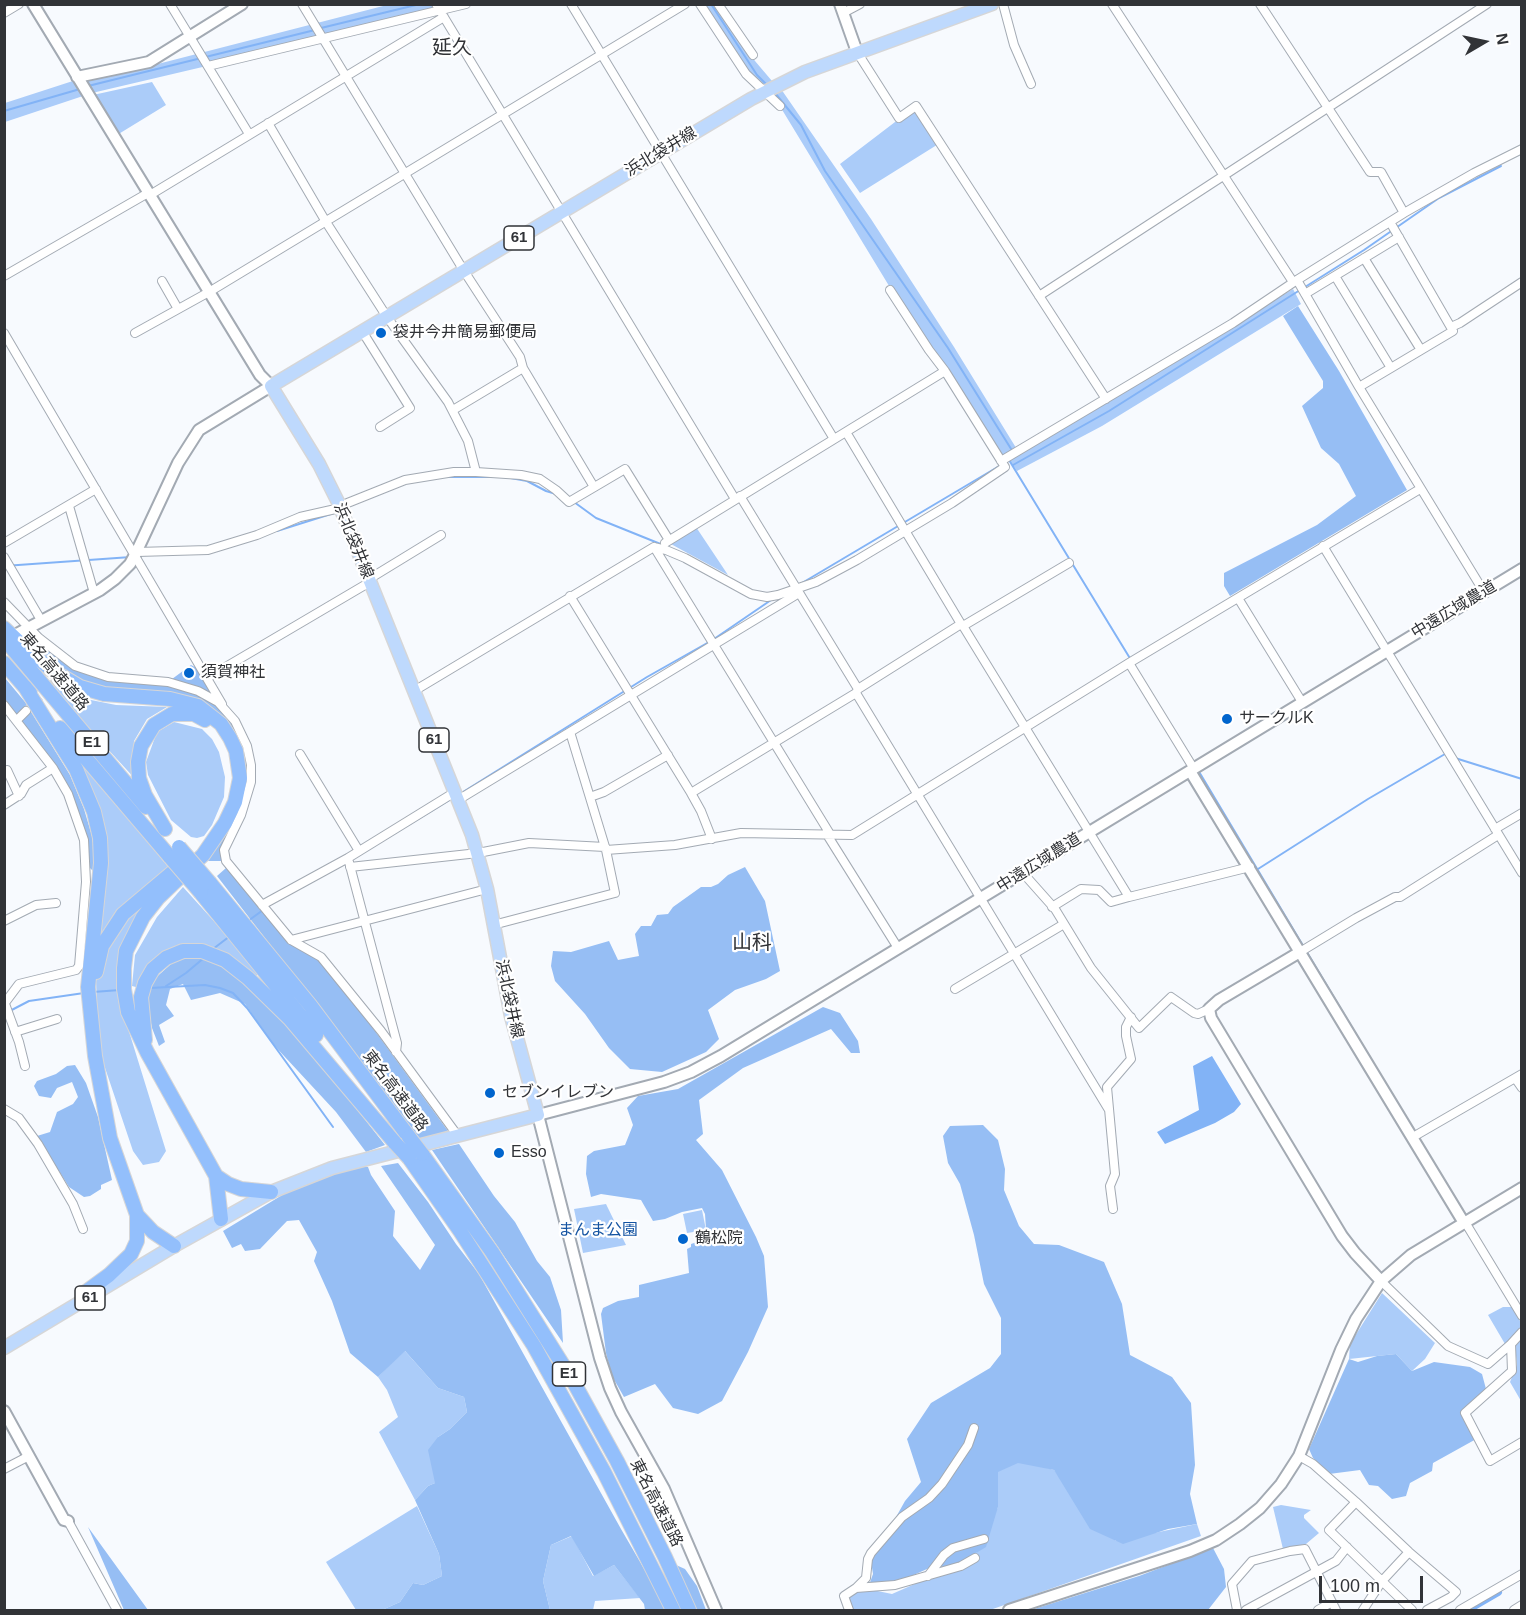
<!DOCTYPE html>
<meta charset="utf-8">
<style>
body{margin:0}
#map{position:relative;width:1526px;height:1615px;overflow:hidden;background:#f7fafe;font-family:Helvetica,sans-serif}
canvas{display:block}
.frame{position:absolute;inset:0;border:6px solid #313337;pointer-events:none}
.north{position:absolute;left:1454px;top:12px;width:60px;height:60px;-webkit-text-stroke:4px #fff;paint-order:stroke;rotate:81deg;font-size:16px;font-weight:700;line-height:24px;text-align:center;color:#313337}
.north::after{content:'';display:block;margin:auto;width:21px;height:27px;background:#313337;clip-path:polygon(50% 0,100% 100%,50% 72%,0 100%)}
.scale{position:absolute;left:1319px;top:1576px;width:104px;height:27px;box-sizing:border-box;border:3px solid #313337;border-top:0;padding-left:8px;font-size:18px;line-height:21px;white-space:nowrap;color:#313337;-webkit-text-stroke:4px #fff;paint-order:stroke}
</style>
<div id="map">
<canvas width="1526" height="1615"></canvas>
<div class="frame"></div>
<div class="north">N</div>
<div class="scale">100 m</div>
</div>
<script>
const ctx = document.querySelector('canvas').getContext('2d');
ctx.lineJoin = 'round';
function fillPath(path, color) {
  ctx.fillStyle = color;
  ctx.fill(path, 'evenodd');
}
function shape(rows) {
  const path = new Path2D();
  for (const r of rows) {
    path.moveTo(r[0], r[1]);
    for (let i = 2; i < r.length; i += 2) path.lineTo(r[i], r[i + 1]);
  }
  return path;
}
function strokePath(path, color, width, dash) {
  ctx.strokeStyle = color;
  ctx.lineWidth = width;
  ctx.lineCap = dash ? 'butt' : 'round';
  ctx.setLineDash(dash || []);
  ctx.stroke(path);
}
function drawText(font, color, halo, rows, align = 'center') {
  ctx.font = font + ' Helvetica,"Noto Sans JP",sans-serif';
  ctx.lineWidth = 4.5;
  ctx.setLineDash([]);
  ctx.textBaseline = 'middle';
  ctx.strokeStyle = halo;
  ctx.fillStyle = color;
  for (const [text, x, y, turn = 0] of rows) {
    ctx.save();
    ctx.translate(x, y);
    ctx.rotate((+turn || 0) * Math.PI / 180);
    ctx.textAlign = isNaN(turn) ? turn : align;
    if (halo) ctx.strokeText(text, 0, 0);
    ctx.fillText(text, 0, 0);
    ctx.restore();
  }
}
fillPath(shape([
 [387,5,466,5,92,93,5,122,5,103,79,79,150,66],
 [701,5,718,5,755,61,772,81,781,89,871,219,954,347,1018,451,1003,460,914,327,781,108,748,73],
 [152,82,166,105,117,135,93,95],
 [916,106,940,143,860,193,840,164],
 [1293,289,1301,304,1102,426,1017,471,1009,460],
 [696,527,728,575,669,543],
 [40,675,76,697,116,705,167,707,147,719,134,741,133,759,137,781],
 [174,722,202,729,212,739,219,752,225,777,224,797,212,825,204,836,197,838,191,837,171,820,148,775,146,762,157,732],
 [75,753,169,868,97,945,104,886],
 [178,875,133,921,127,1025,166,1151,159,1162,143,1165,133,1151,99,1050,96,981,113,937,130,913],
 [183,887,260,972,256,976,220,958,166,958,143,989,132,986,135,955,157,917],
 [606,1204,626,1245,583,1253,574,1209],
 [702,1210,706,1230,687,1233,683,1214],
 [1382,1293,1435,1343,1425,1359,1412,1371,1396,1354,1349,1359,1350,1344],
 [1503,1307,1513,1307,1521,1323,1521,1328,1505,1344,1488,1315],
 [1521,1339,1521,1401,1510,1382,1517,1365,1515,1346],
 [404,1350,438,1388,464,1397,467,1412,450,1429,438,1437,435,1483,428,1486,415,1500,379,1432,398,1417,387,1390,378,1377],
 [1012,1458,1054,1470,1116,1541,1197,1524,1201,1536,990,1610,852,1610,844,1596,863,1588,892,1594,974,1558,998,1507,997,1472],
 [1281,1505,1311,1510,1304,1515,1304,1518,1319,1533,1306,1544,1283,1549,1273,1507],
 [417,1506,439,1554,442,1576,423,1585,413,1583,400,1602,382,1610,356,1610,326,1562],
 [572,1536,593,1576,614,1565,640,1598,595,1601,593,1610,550,1610,543,1581,551,1545]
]), '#abccf9');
fillPath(shape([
 [1298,306,1339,371,1407,490,1230,596,1224,586,1224,573,1317,525,1356,496,1339,464,1321,448,1302,406,1323,388,1323,381,1283,316],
 [29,626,45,648,72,669,115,678,168,682,191,665,204,672,235,721,250,760,249,790,223,855,226,861,206,861,243,766,203,707,98,693,14,637],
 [5,678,25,702,70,775,84,809,92,836,95,856,94,872,90,868,85,829,62,776,5,699],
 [745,867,765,901,780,971,766,979,735,990,708,1010,719,1039,706,1052,662,1072,630,1069,609,1048,585,1014,555,981,551,966,553,951,571,952,609,941,618,960,639,956,635,934,641,926,651,926,657,915,668,914,673,907,701,887,711,887,718,884,728,875],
 [226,868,284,937,321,957,448,1131,421,1140,217,876],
 [194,951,227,968,279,1017,340,1088,385,1145,366,1152,336,1112,272,1043,245,1004,220,993,191,1000,183,984,170,989,166,1005,174,1016,159,1025,165,1042,159,1046,152,1028,147,1004,152,981,171,964],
 [823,1007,840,1013,858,1041,860,1053,851,1053,831,1029,743,1068,699,1100,703,1134,696,1140,722,1170,756,1237,764,1256,768,1307,748,1352,722,1401,698,1414,673,1408,655,1384,624,1397,612,1376,606,1353,601,1314,603,1308,618,1301,639,1297,639,1285,689,1273,687,1249,691,1247,691,1244,700,1241,700,1231,706,1229,705,1214,702,1208,682,1212,665,1219,653,1221,641,1200,601,1194,591,1197,586,1174,587,1156,594,1151,625,1145,633,1125,627,1108,638,1096,678,1089],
 [75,1065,86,1083,98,1117,112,1180,101,1185,101,1189,90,1196,84,1197,69,1187,37,1136,50,1132,57,1112,73,1104,78,1097,72,1082,57,1088,51,1098,39,1096,34,1086,37,1081,56,1074,67,1066],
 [983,1125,998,1140,1005,1169,1004,1190,1019,1226,1034,1244,1059,1245,1104,1262,1122,1304,1130,1355,1172,1377,1191,1403,1195,1465,1190,1494,1197,1524,1168,1529,1123,1544,1090,1529,1054,1470,1018,1463,998,1472,998,1507,986,1547,950,1569,936,1565,889,1586,868,1588,873,1574,870,1555,886,1535,905,1501,921,1482,907,1439,931,1403,990,1368,1001,1354,1001,1318,984,1284,974,1235,960,1184,948,1163,943,1136,950,1126],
 [459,1144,494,1196,515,1222,537,1261,550,1277,561,1310,563,1343,432,1150],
 [398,1163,428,1202,456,1244,479,1274,621,1529,661,1598,667,1610,645,1610,644,1604,614,1565,594,1576,571,1536,551,1545,543,1581,550,1610,382,1610,400,1602,413,1583,423,1585,442,1576,439,1554,415,1500,428,1486,435,1483,428,1450,438,1437,450,1429,467,1412,464,1397,438,1388,405,1351,378,1377,350,1353,332,1301,314,1261,317,1252,299,1220,287,1221,260,1249,245,1251,241,1244,232,1248,223,1231,302,1183,361,1166,368,1167,371,1175,395,1211,393,1236,420,1270,435,1245,381,1166],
 [1396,1354,1412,1371,1434,1362,1470,1367,1482,1374,1486,1389,1464,1416,1478,1438,1433,1463,1432,1471,1410,1483,1406,1496,1392,1499,1378,1486,1369,1485,1360,1470,1329,1474,1313,1458,1309,1449,1349,1359,1358,1362,1377,1356],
 [88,1527,148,1610,124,1610],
 [1213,1548,1224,1569,1226,1587,1208,1610,1031,1610,1139,1576],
 [676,1565,685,1569,697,1586,706,1610,697,1610]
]), '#96bef4');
fillPath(shape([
 [1212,1056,1241,1104,1234,1112,1215,1123,1165,1144,1157,1132,1199,1110,1193,1066]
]), '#82b3f6');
strokePath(shape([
 [711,4,757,75,769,87],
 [321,28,420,4],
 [88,86,315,30],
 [775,93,801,125,825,171,948,348,1013,452],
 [4,111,80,89],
 [1305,287,1364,250,1439,198,1501,166],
 [1009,460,1131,660],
 [1013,465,1109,411,1300,290],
 [448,477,490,477],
 [505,477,527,481,546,491,556,494],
 [574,502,596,518,663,545],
 [277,531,334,513],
 [4,566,131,557],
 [802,583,1001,465],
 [714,639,774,598],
 [1455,758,1522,779],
 [1198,770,1415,1133],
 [463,792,647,677,709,642],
 [387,838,451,799],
 [1258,869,1368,799,1445,754,1447,755],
 [248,921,263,910],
 [213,949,230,936],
 [166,986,186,973,205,957],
 [150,988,205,985,220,988,233,993,247,1008,333,1127],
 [93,992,120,990],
 [4,1014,29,1001,84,993]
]), '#82b3f6', 2);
strokePath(shape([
 [1467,1610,1498,1592]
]), '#82b3f6', 8);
strokePath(shape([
 [26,711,61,675]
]), '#cfd2d6', 8, [8, 4]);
const street = shape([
 [170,4,249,134],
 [302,4,464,271,520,357,523,368,594,487],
 [436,4,735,499],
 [571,4,834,439],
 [700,4,746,74,780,106],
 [718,4,753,55],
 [1003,4,1014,45,1031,84],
 [1112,4,1293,282],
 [1260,4,1370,172,1381,172,1404,213],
 [4,13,19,4],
 [843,13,860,4],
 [857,52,899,118,916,106,1106,399],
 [208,66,466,4],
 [268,123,326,222,387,317,448,402,468,441,476,472],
 [150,195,444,17],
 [1364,258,1421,350],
 [4,276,148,193],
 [1335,276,1391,368],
 [1297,280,1359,387,1484,592],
 [162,281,178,309],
 [1305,294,1399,237],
 [1039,296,1487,4],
 [1451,327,1460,323,1522,282],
 [362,331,410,408,380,427],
 [4,333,222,704],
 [135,333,209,292,685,4],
 [1359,387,1453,331,1390,222],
 [453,410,523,368],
 [846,432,961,624],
 [1001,461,1233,323,1297,280,1404,213,1474,173,1522,149],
 [740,496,858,689],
 [69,506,94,593],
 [340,506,405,480,454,472,476,472,521,475,540,479,556,490,569,502,625,469,669,540],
 [4,543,96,489],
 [665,543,945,371],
 [1323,546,1522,873],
 [654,547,666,550,685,558,751,594,767,597,778,595,816,582,857,560,952,503,1005,467,945,371,929,350,890,290],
 [137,552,208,550,257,535,300,517,340,508],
 [4,557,41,620],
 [369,579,441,535],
 [570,596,691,793,701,811,712,839],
 [1238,598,1302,702],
 [4,602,39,638,75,666,108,677,168,682,198,691,218,702,235,721,247,746,251,765,251,782,241,815,224,850,226,861,291,940,321,957,381,1031,458,1136],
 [963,626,1129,897,1250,867],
 [1129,663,1194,769],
 [207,678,370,582],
 [414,691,654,547,830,834],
 [856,693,1109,1110],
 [4,705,53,768,68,794,84,840,86,882,79,966,76,970,19,984,4,1004],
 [17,720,26,711],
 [300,754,359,851],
 [4,771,7,770,19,796],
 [691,793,856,693,858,689,961,624,963,626,1069,563],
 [590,797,604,792,668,755],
 [458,800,799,593],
 [4,805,21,794,26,785,53,768],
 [1495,829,1522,813],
 [826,833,898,948],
 [606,850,675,845,741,833,852,835,1129,663,1420,489],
 [349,862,397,1043,396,1052],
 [350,867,478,853,529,843,605,847],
 [1023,873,1055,909,1091,968,1139,1028,1171,997,1194,1013,1198,1014,1209,1009],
 [262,905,348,858,455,792],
 [1052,907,1081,889,1099,890,1111,902,1129,897],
 [4,921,36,905,56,903],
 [493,925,615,893,606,850,570,732],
 [291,940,487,889],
 [1300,952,1356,918,1395,897,1400,897,1498,835],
 [955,989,1064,924],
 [5,1004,19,1042,25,1066],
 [15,1032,57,1019],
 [1515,1078,1522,1088],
 [4,1109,19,1118,38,1144,73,1204,83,1229],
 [1413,1137,1522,1074],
 [1113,1209,1110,1186,1115,1174,1107,1087,1131,1059,1126,1036,1126,1027,1131,1017],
 [1465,1222,1522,1316],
 [1381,1281,1448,1346,1488,1364,1511,1344],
 [1522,1332,1511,1344,1512,1371,1465,1413,1490,1461,1522,1442],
 [1299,1456,1313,1464,1356,1502,1329,1530,1412,1610],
 [4,1469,29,1456],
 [1356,1502,1409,1552,1456,1592,1451,1597,1427,1610],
 [68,1521,117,1610],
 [928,1576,944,1555,953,1548,984,1539],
 [856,1588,866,1578,868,1559,871,1553,902,1517,929,1498,942,1484,968,1445,974,1428],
 [849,1610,844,1596,856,1588,895,1585,961,1566,975,1558],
 [1237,1610,1232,1584,1252,1561,1290,1551,1305,1549,1336,1610],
 [1246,1610,1336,1561,1347,1547],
 [1318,1610,1332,1602],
 [1363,1610,1382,1581,1409,1552],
 [1460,1610,1522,1574],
 [1514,1610,1522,1605]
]);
const secondary = shape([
 [840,4,857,52],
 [77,77,149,62,242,4],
 [17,634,100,590,115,579,130,564,135,555,178,463,199,430,271,386,260,375,33,4],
 [1190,771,1464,1223],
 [1300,952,1219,1000,1209,1009,1211,1018,1342,1236,1355,1253,1381,1281],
 [4,1411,64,1520,68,1521],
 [716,1610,664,1489,621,1412,610,1388,600,1358,538,1115,664,1082,691,1072,721,1056,1522,569],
 [1009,1610,1190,1551,1216,1540,1240,1524,1260,1508,1281,1484,1299,1456,1341,1350,1356,1319,1381,1281,1411,1255,1522,1188]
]);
const primary = shape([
 [4,1348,174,1246,271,1192,332,1168,538,1115,511,1016,487,889,472,835,338,502,319,464,271,386,751,99,805,72,992,4]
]);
const highway = shape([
 [4,628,22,645,53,671,80,687,104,694,170,699,198,706,221,724,230,738,236,751,240,778,235,802,225,823,203,855,158,898,143,917,126,951,124,968,124,989,128,1012,147,1052,216,1176,221,1219],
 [6,641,146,807],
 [4,663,30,693],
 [25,687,76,769,94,812,100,838,101,863,88,987,95,1056,110,1138,137,1215,137,1241,131,1254,109,1275,83,1294],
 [60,728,170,857],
 [165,829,145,795,139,778,138,762,141,746,154,725,172,714,194,714,205,720],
 [210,883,310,1005,409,1137],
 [201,893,316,1035],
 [96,972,102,946,123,914,180,866],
 [145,1040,141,997,145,983,153,969,166,958,183,951,202,951,225,960,248,978,290,1019,395,1143],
 [422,1154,492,1252,573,1381,617,1461,665,1557,689,1610],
 [409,1158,460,1231,534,1346,604,1472,673,1610],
 [216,1176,228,1184,241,1189,271,1192],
 [137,1215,153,1232,174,1246]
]);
strokePath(street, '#a3aab3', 10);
strokePath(secondary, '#a3aab3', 14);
strokePath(primary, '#d6d6d7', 15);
strokePath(highway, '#d6d6d7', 16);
strokePath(street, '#fff', 8);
strokePath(secondary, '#fff', 10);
strokePath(primary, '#bed9fd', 12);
strokePath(highway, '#93bffc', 14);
const highwayBridge = shape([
 [179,847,210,883],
 [170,857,201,893],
 [409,1137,422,1154],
 [395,1143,409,1158]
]);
strokePath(highwayBridge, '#d6d6d7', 16, []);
strokePath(highwayBridge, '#93bffc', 14);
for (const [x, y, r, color] of [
 [381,333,6,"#0165cd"],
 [189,673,6,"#0165cd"],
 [1227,719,6,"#0165cd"],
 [490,1093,6,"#0165cd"],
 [499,1153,6,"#0165cd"],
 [683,1239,6,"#0165cd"]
]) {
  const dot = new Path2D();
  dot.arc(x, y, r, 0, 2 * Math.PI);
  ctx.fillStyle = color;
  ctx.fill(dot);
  strokePath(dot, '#fff', 2);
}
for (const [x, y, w] of [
 [519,238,30],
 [434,740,30],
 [92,743,33],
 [90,1298,30],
 [569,1374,33]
]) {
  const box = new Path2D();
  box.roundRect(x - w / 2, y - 12, w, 24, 4.5);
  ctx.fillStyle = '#fff';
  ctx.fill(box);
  strokePath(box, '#313337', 1.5);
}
drawText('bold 15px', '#313337', null, [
 ["61",519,238],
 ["61",434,740],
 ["E1",92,743],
 ["61",90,1298],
 ["E1",569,1374]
]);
drawText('16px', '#313337', '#fff', [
 ["浜北袋井線",661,152,-31],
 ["浜北袋井線",353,541,68],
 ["中遠広域農道",1454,610,-31],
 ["東名高速道路",54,672,50],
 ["中遠広域農道",1039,863,-32],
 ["浜北袋井線",509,999,78],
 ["東名高速道路",395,1091,53],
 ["東名高速道路",656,1503,63]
]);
drawText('16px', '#313337', '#fff', [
 ["袋井今井簡易郵便局",393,333],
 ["須賀神社",201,673],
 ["サークルK",1239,719],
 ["セブンイレブン",502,1093],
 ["Esso",511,1153],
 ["鶴松院",695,1239]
], 'left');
drawText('16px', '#1554a2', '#fff', [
 ["まんま公園",598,1231]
]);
drawText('20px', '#313337', '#fff', [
 ["延久",452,48],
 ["山科",752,943]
]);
</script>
